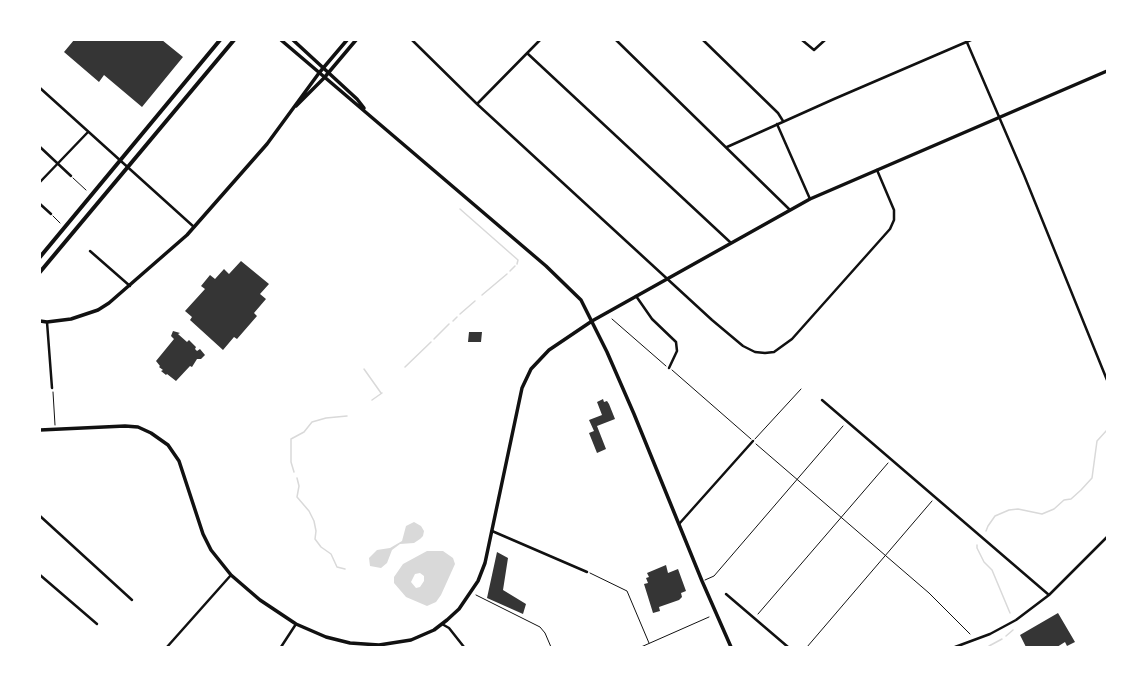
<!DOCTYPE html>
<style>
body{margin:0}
#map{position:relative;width:1147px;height:687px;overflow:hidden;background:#fff;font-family:Rubik,sans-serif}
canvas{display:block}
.frame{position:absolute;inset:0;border:41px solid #fff;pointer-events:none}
</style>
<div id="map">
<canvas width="1147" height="687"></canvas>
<div class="frame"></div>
</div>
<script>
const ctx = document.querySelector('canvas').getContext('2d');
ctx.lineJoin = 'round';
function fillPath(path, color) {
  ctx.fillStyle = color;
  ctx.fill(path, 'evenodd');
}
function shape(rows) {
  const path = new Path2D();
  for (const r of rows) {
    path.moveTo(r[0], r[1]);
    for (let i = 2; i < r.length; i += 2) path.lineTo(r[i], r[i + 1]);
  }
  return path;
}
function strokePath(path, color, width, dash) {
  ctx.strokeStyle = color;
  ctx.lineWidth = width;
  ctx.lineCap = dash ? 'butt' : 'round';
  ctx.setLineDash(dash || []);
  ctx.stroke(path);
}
fillPath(shape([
 [414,522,421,526,424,531,423,536,420,539,414,543,400,544,392,550,387,563,381,568,370,566,369,558,377,550,390,548,402,541,406,526],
 [427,551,443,551,453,558,455,564,441,595,436,602,427,606,406,597,394,583,394,577,403,564],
 [420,573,424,576,424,581,420,587,416,588,411,582,415,574]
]), '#d9d9d9');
strokePath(shape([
 [460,209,518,260,517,264],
 [510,271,515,266],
 [482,295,507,274],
 [460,314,475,301],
 [453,321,457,317],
 [434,339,449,324],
 [405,367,431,342],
 [364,369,381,393],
 [372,400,382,393],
 [294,472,291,462,291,439,304,432,312,422,326,418,347,416],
 [297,478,299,486,297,497,309,511,314,521,316,531,315,539,321,547,331,554,337,567,345,569],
 [986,531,988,526,995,516,1009,510,1018,509,1042,514,1054,509,1064,500,1071,499,1081,490,1092,478,1097,441,1107,430],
 [977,545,977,548,984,562,992,570,1010,613],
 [1006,636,1013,630],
 [989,646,1002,639]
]), '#d9d9d9', 1.5);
fillPath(shape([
 [74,40,162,40,183,57,142,107,104,75,99,82,64,52],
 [241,261,269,284,260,294,266,299,254,313,257,316,237,339,234,337,223,350,190,320,192,317,185,311,205,289,201,286,210,275,215,279,224,269,229,274],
 [173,331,180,333,178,334,187,342,189,340,196,347,195,349,197,351,200,349,205,355,201,359,197,359,192,367,190,366,176,381,167,374,166,375,161,371,163,370,159,367,160,366,156,361,174,339,171,336],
 [469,332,482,332,481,342,468,342],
 [603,399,604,402,607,401,609,404,615,419,597,426,606,449,597,453,589,433,594,431,589,420,602,415,597,402],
 [497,552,508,558,503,590,526,604,523,614,487,598],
 [666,565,668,573,678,569,686,591,681,593,682,597,679,600,659,607,660,611,653,613,644,584,648,583,646,578,649,577,647,573],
 [1058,613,1075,642,1067,646,1065,642,1057,647,1026,647,1020,635]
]), '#353535');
strokePath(shape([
 [73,178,86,190],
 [53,216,60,223],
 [612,319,666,366],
 [672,370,751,439],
 [53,392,55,425],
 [755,439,801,389],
 [756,444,929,593,970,634],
 [590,573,627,591,649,643],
 [705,580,714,576,843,426],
 [476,595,540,627,545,633,551,647],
 [758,614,888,463],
 [641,647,709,617],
 [807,647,932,501]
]), '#111', 1);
strokePath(shape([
 [412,40,477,104,712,320,743,346,755,352,765,353,774,352,792,339,890,229,894,220,894,210,877,170],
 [616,40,789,209],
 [703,40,778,113,783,121],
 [802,40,814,50,825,40],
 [966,40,1024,175,1107,380],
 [527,53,730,242],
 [40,88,194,227],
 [477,104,540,40],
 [777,124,810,199],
 [40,147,71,176],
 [727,147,834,99,971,40],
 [40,182,88,132],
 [40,204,51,214],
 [90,251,130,286],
 [636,296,652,319,676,342,677,351,669,368],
 [47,322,52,388],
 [822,400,1049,595],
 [40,516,132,600],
 [679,524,753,441],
 [492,531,587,572],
 [40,575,97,624],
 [726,594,788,647],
 [442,624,449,628,464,647],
 [167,647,231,575],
 [281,647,296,624],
 [955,647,990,634,1016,620,1049,595,1107,537]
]), '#111', 2.5);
strokePath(shape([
 [296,106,324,78,356,40],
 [40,321,47,322,71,319,98,310,109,303,187,235,267,144,319,73,347,40],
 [40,430,125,426,138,427,151,433,168,445,179,461,203,534,211,550,231,575,260,600,296,624,326,637,350,643,379,645,411,640,434,630,447,620,459,609,478,581,485,563,522,388,531,369,549,350,592,321,810,199,1107,71]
]), '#111', 3.5);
strokePath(shape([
 [281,40,546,266,581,300,607,352,634,414,702,581,731,647],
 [293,40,357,99,364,108]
]), '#111', 3.5);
strokePath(shape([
 [40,257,220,40],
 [40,272,234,40]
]), '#111', 4);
</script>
